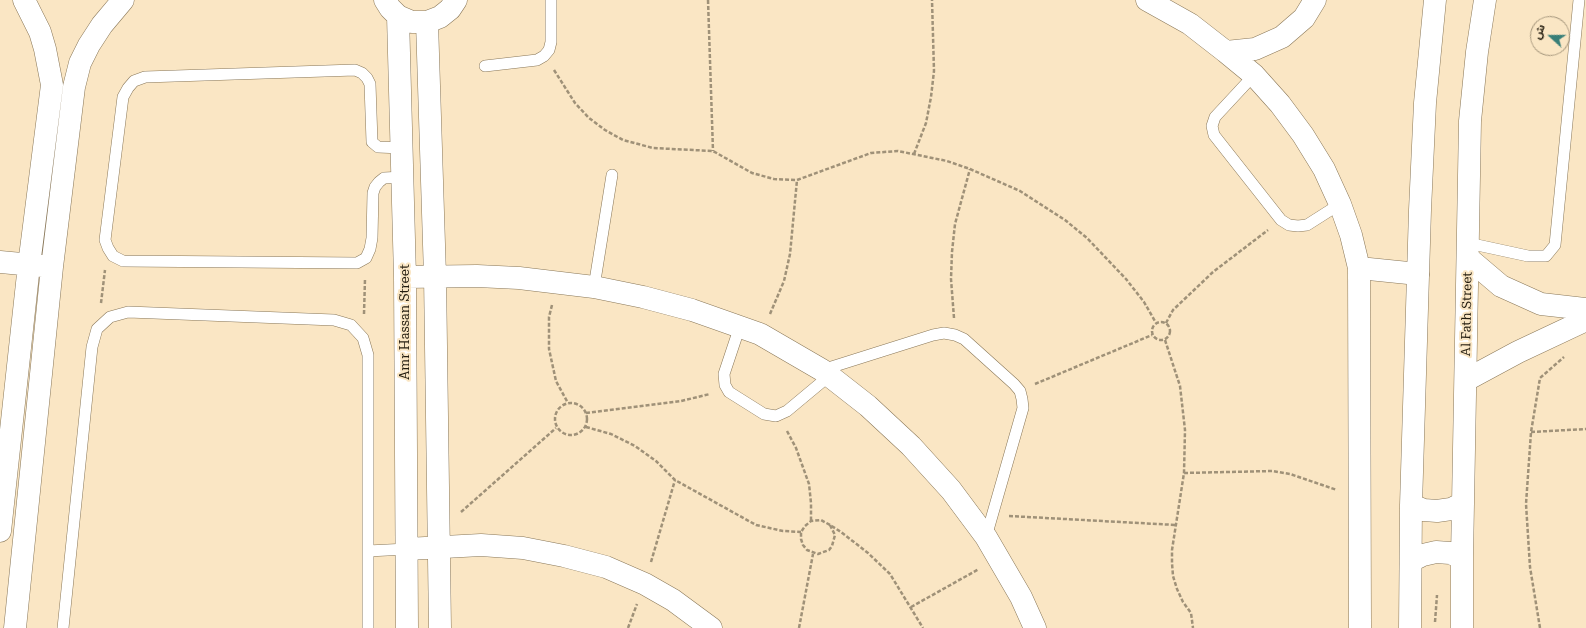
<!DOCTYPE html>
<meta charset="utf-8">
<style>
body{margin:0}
#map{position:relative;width:1586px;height:628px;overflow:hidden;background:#fae6c4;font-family:"Roboto Serif","Noto Sans Arabic",serif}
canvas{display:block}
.north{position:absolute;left:1530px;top:16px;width:40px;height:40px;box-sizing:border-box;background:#fae6c4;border:1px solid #a4957b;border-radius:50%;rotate:291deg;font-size:11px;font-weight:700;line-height:16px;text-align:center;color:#221b0e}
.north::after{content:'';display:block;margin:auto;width:14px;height:18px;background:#397f78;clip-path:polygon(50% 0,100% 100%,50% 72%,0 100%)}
</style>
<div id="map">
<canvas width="1586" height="628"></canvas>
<div class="north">ش</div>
</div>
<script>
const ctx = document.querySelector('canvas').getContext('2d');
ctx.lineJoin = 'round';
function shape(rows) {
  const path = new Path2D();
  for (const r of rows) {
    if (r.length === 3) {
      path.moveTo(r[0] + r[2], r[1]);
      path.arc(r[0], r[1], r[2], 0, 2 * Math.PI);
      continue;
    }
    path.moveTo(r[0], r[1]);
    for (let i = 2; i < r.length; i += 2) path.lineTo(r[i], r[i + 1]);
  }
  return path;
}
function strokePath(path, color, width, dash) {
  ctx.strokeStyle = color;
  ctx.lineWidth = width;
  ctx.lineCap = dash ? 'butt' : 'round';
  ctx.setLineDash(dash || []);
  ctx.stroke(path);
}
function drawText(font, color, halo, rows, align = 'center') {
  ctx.font = font + ' "Roboto Serif",serif';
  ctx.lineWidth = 4;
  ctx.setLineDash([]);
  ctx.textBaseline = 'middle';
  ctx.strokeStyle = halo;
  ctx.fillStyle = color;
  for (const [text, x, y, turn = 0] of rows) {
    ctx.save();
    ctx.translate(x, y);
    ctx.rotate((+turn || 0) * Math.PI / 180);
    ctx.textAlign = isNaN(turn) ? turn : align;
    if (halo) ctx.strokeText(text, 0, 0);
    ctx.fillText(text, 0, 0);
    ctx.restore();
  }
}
const lane = shape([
 [485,66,537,60,544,56,549,50,551,42,551,0],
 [1254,75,1215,117,1212,126,1214,135,1281,220,1289,225,1298,226,1307,225,1340,204],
 [402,148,378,147,372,142,370,84,367,78,362,73,355,70,145,77,134,81,128,88,123,97,105,240,108,248,113,256,123,261,357,263,366,258,370,249,372,238,373,193,375,187,379,182,384,178,403,177],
 [1468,243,1528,256,1546,256,1555,245,1579,0],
 [594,287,612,175],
 [740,326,724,374,725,385,729,392,764,414,776,416,787,411,829,376],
 [822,370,933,335,944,333,955,335,964,339,1014,384,1020,391,1022,399,1023,408,986,537],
 [368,551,407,549],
 [63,628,92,347,97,329,110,317,128,312,334,320,351,325,363,338,368,355,368,628]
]);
const street = shape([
 [385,0,390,8,398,16,412,22,427,22,440,17,450,9,456,0],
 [1147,0,1190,24,1226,52,1254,75,1280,104,1303,135,1324,169,1340,204,1351,235,1359,268,1360,628],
 [398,16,405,277,407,628],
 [427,22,435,276,440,628],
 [1226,52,1255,49,1282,37,1304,18,1315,0],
 [1468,258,1501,286,1541,304,1586,309],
 [0,262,43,266],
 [1359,268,1418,274],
 [405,277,477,276,519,278,594,287,643,297,692,310,760,334,822,370,868,406,911,446,951,490,986,537,1021,597,1035,628],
 [1466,380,1518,352,1586,320],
 [0,531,29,265,52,85,45,49,40,32,24,0],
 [407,549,481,545,523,548,564,556,606,567,645,584,673,600,711,628],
 [15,628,52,267,74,87,80,63,89,45,102,25,123,0]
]);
const secondary = shape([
 [1411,505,1424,510,1437,511,1451,509,1463,503],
 [1411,561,1423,555,1436,552,1450,553,1462,558],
 [1410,628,1411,505,1420,210,1425,103,1435,0],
 [1462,628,1462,558,1470,121,1477,52,1485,0]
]);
strokePath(lane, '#897758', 12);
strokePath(street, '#897758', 23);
strokePath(secondary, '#897758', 23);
strokePath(shape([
 [708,0,713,151],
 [554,70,575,103,589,118,605,130,623,140,653,148,713,151,752,173,774,179,797,180,871,153,898,151,947,161,970,169,1020,191,1065,220,1087,238,1126,279,1144,302,1156,323],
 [914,154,926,123,931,97,934,71,932,0],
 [101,303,105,270],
 [552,305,549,317,549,349,556,381,568,403],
 [364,314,365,279],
 [770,314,784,281,790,254,797,180],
 [954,318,951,279,952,252,955,224,970,169],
 [1161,331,9],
 [1166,323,1173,310,1213,272,1268,230],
 [1165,340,1180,386,1185,430,1184,473,1172,550,1172,563,1173,576,1177,589,1183,602,1191,613,1193,628],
 [1035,384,1152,335],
 [571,419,16],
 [586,413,681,401,710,394],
 [586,427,611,434,635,446,656,461,675,480,756,525,783,531,801,532],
 [787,431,796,448,809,484,811,503,811,521],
 [1531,432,1586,429],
 [1184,473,1272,471,1290,474,1337,490],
 [461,512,556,428],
 [1009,516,1176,525],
 [830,525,835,535,832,546,829,550,818,554,807,550,803,545,801,539,801,532,805,526,811,521,821,520,830,525,841,532,868,553,890,574,923,628],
 [651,562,675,480],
 [911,607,979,569],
 [1435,622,1437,595],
 [628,628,637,604],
 [799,628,813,554],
 [1540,628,1530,567,1526,504,1531,432,1540,378,1564,357]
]), '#9f9178', 2.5, [4, 2]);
strokePath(lane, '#fff', 11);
strokePath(street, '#fff', 22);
strokePath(secondary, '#fff', 22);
drawText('13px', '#221b0e', '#fae6c4', [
 ["Al Fath Street",1467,314,-89],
 ["Amr Hassan Street",405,322,-90]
]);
</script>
